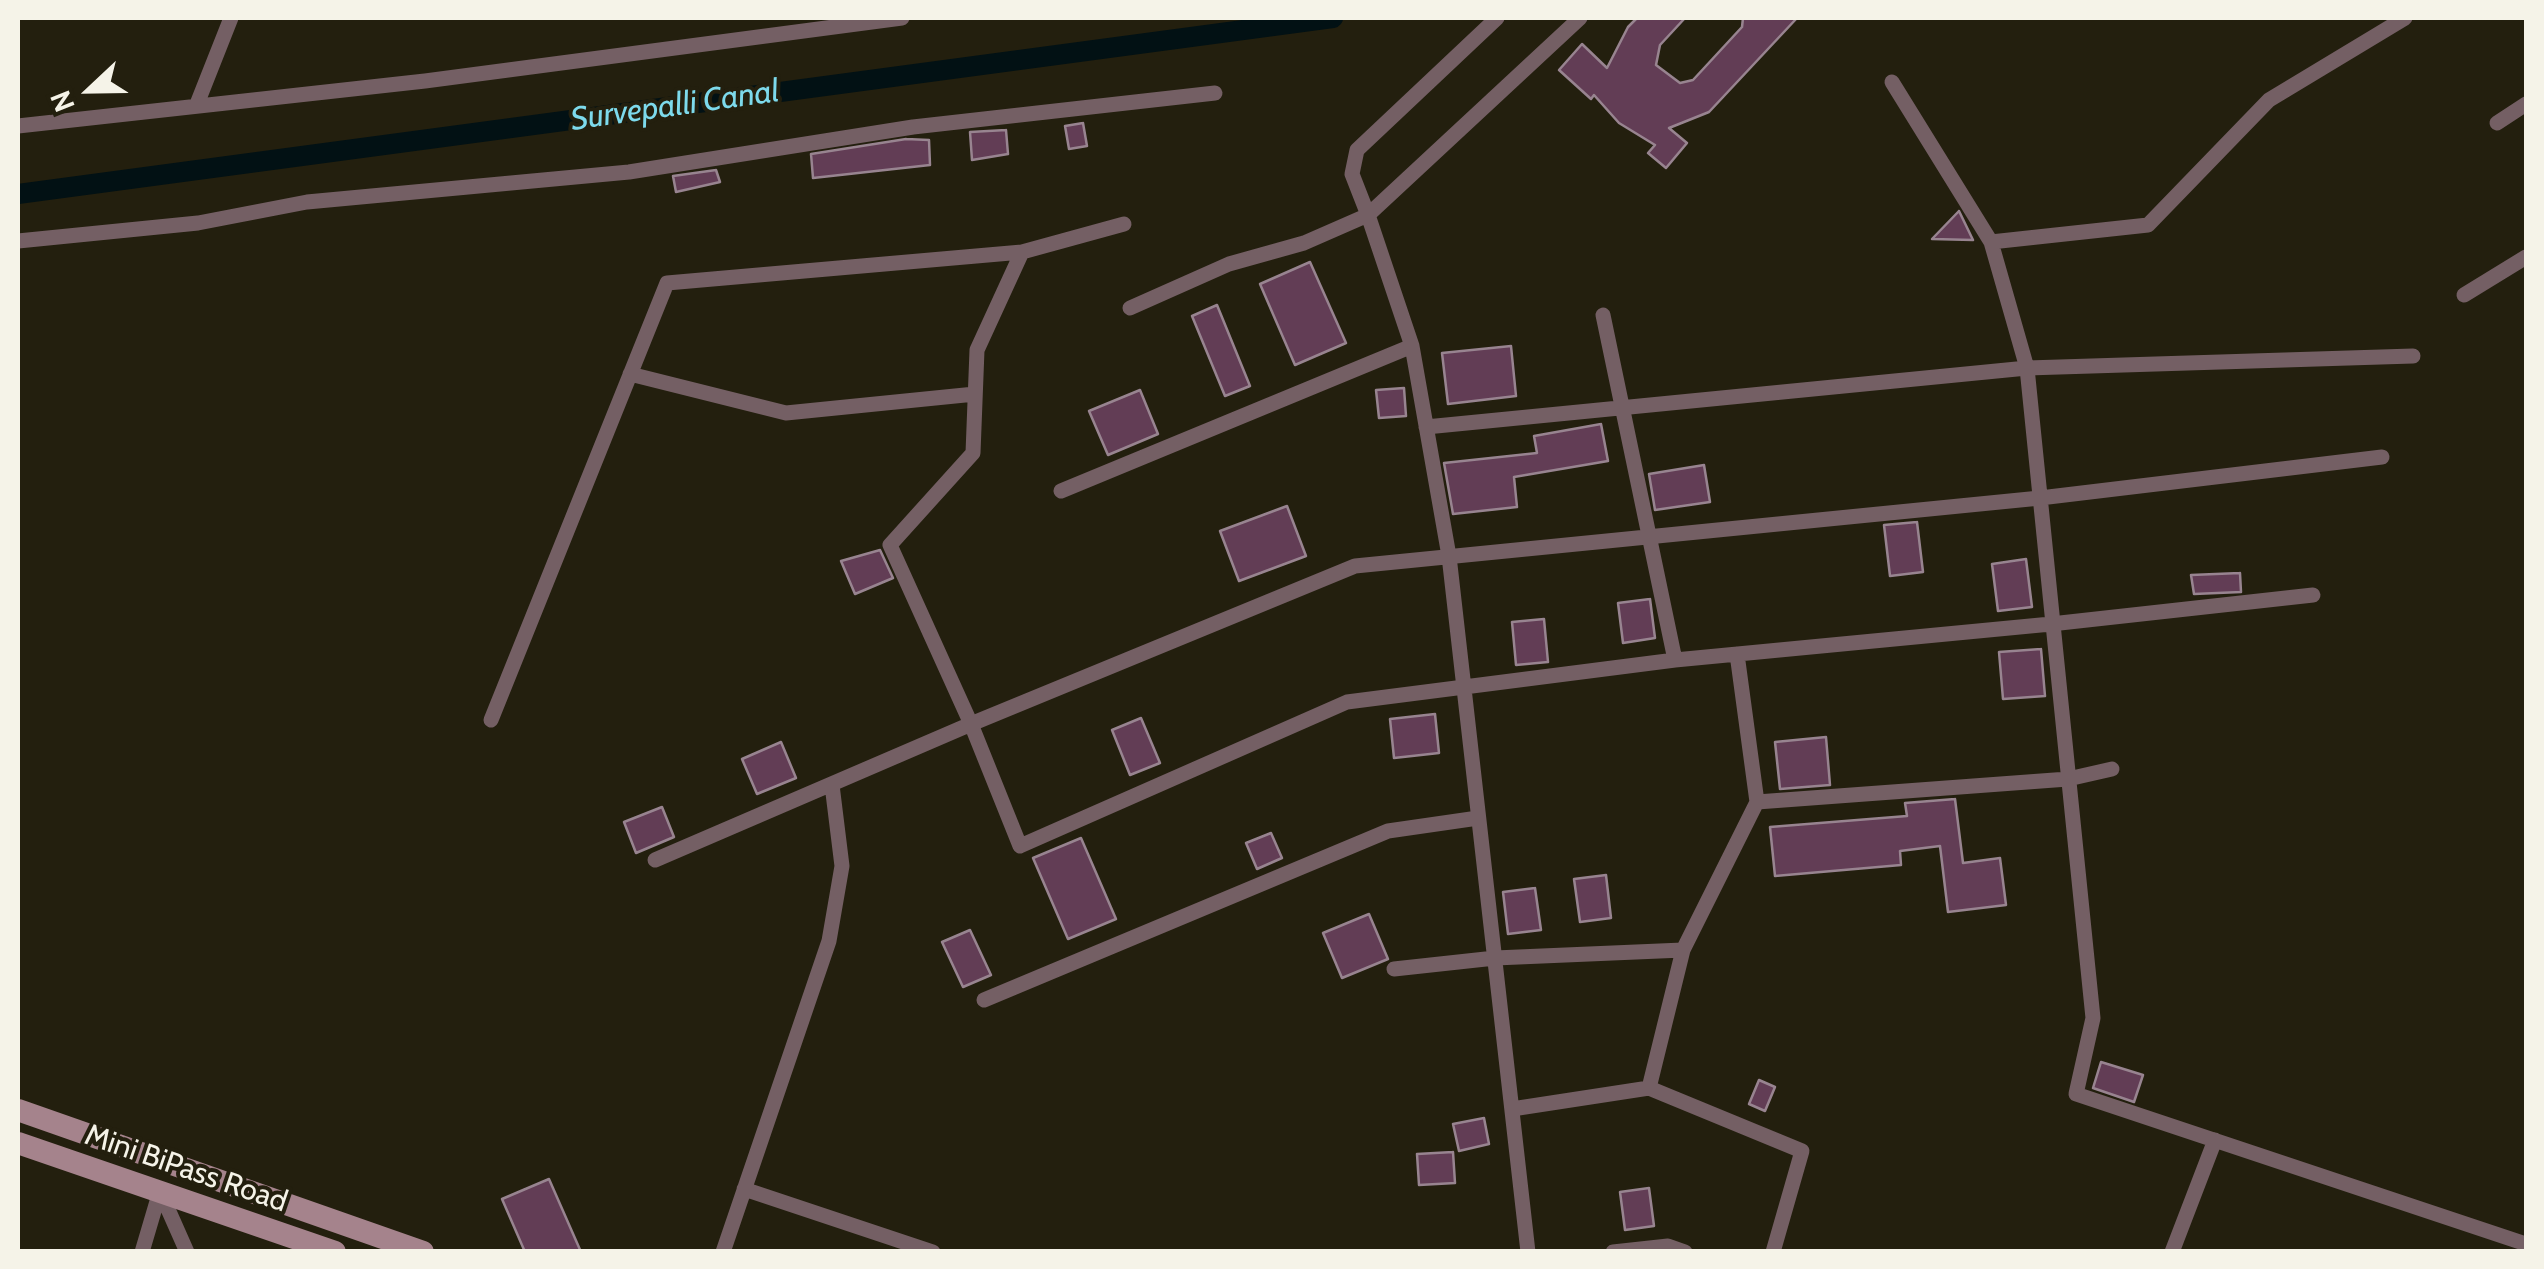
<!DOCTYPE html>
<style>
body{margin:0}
#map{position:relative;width:2544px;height:1269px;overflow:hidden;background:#231f0e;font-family:Cabin,sans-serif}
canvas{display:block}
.frame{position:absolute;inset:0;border:20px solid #f5f3e8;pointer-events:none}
.north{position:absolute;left:40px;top:40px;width:100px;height:100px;-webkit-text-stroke:8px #231f0e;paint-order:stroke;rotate:248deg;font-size:28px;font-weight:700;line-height:40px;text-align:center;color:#f5f3e8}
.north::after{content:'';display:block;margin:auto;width:35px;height:45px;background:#f5f3e8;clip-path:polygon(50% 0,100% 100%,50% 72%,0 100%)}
</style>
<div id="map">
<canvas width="2544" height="1269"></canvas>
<div class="frame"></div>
<div class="north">N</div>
</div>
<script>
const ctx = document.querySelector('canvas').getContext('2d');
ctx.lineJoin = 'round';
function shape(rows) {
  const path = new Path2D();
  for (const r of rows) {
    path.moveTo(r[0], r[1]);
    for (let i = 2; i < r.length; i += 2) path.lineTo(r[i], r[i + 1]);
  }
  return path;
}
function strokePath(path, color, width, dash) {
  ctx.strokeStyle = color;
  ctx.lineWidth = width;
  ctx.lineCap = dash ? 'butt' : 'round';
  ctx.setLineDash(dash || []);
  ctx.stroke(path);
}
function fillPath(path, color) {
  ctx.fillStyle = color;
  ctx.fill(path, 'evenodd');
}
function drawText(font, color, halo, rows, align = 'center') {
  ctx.font = font + ' Cabin,sans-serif';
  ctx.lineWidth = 8;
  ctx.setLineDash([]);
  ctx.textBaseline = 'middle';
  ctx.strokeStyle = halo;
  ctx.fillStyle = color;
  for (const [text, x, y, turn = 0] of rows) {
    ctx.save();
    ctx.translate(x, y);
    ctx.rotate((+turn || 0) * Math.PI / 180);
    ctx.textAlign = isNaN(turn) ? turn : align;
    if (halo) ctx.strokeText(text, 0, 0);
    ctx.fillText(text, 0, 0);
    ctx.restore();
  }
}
strokePath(shape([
 [18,194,1333,18]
]), '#021114', 20);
const building = shape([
 [1637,18,1685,18,1660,45,1656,65,1680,83,1693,80,1742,27,1743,18,1797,18,1709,112,1669,128,1687,143,1666,168,1648,153,1655,145,1619,123,1594,95,1591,99,1559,70,1582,44,1607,68,1628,27,1637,18],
 [1083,123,1087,146,1069,149,1065,126,1083,123],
 [1006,130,1008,154,972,160,970,132,1006,130],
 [906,139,929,140,930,165,813,178,811,154,906,139],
 [716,170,720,182,676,192,673,176,716,170],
 [1959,211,1973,240,1932,239,1959,211],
 [1310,262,1346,343,1295,365,1260,284,1310,262],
 [1217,305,1250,386,1225,396,1192,316,1217,305],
 [1511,346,1516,396,1448,404,1442,353,1511,346],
 [1404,388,1406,416,1379,418,1376,390,1404,388],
 [1140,390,1158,434,1108,455,1089,411,1140,390],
 [1601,424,1608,461,1514,477,1517,507,1453,514,1444,463,1537,453,1534,436,1601,424],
 [1704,465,1710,502,1655,510,1649,474,1704,465],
 [1287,506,1306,556,1239,581,1220,531,1287,506],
 [1917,522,1923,572,1890,576,1884,525,1917,522],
 [880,550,893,578,855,594,841,561,880,550],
 [2026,559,2032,607,1998,611,1992,564,2026,559],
 [2240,573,2241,592,2194,594,2191,575,2240,573],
 [1650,599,1655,638,1623,643,1618,603,1650,599],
 [1544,619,1548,662,1516,665,1512,622,1544,619],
 [2041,649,2045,696,2003,699,1999,652,2041,649],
 [1435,714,1439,753,1394,758,1390,719,1435,714],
 [1141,718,1160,763,1130,775,1112,730,1141,718],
 [1826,737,1830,785,1780,789,1775,742,1826,737],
 [781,742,796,778,757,794,742,759,781,742],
 [1955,799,1963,863,2000,858,2006,905,1948,912,1940,846,1900,851,1901,865,1775,876,1770,827,1907,816,1905,803,1955,799],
 [662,807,674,837,636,853,624,822,662,807],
 [1271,833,1282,858,1257,869,1246,843,1271,833],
 [1081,838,1116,919,1068,939,1033,858,1081,838],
 [1606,875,1611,918,1580,922,1574,879,1606,875],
 [1535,888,1541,930,1508,934,1503,892,1535,888],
 [1369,914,1388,959,1342,978,1323,933,1369,914],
 [970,930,991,975,963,987,942,942,970,930],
 [2101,1062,2143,1075,2134,1102,2093,1088,2101,1062],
 [1759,1080,1775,1087,1765,1111,1749,1104,1759,1080],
 [1484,1118,1489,1144,1459,1151,1453,1124,1484,1118],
 [1453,1152,1455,1183,1419,1185,1417,1154,1453,1152],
 [549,1179,581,1252,525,1252,502,1199,549,1179],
 [1649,1188,1654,1226,1625,1230,1620,1192,1649,1188]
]);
fillPath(building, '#623d55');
strokePath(building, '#988490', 2.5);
strokePath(shape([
 [1892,82,1991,242,2027,368,2093,1018,2076,1094,2526,1244],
 [197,104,231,18],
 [2497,123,2526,104],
 [18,126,425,81,902,18],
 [1124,224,1022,252,977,350,973,453,890,545,971,724,1020,846,1347,702,1675,660,2051,624,2313,595],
 [18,241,198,223,307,202,629,172,913,127,1215,93],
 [1991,242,2148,225,2269,100,2405,18],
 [2464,295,2526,257],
 [1130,308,1229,264,1304,243,1368,215,1352,174,1357,150,1497,18],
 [1603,315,1675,660],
 [630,374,786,413,975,394],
 [1426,427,2027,368,2413,356],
 [1061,491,1412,346],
 [491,720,667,283,1022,252],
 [1757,802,2068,779,2112,769],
 [655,860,971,724,1355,566,2040,498,2382,457],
 [1394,969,1495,958,1683,950],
 [984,1000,1388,831,1478,818],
 [1649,1088,1683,950,1757,802,1737,654],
 [1512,1109,1649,1088,1802,1151,1773,1252],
 [744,1189,933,1252],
 [142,1252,160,1191,187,1252],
 [723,1252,829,941,842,866,832,785],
 [1528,1252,1449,556,1412,346,1368,215,1580,18],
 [1613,1252,1668,1246,1685,1252],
 [2172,1252,2215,1140]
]), '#745f64', 15);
strokePath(shape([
 [18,1110,423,1252],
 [18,1143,335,1252]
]), '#a5838c', 22);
drawText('30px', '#f5f3e8', '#231f0e', [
 ["Mini BiPass Road",186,1169,19]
]);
drawText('italic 32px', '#7ddaec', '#231f0e', [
 ["Survepalli Canal",675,106,-8]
]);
</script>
